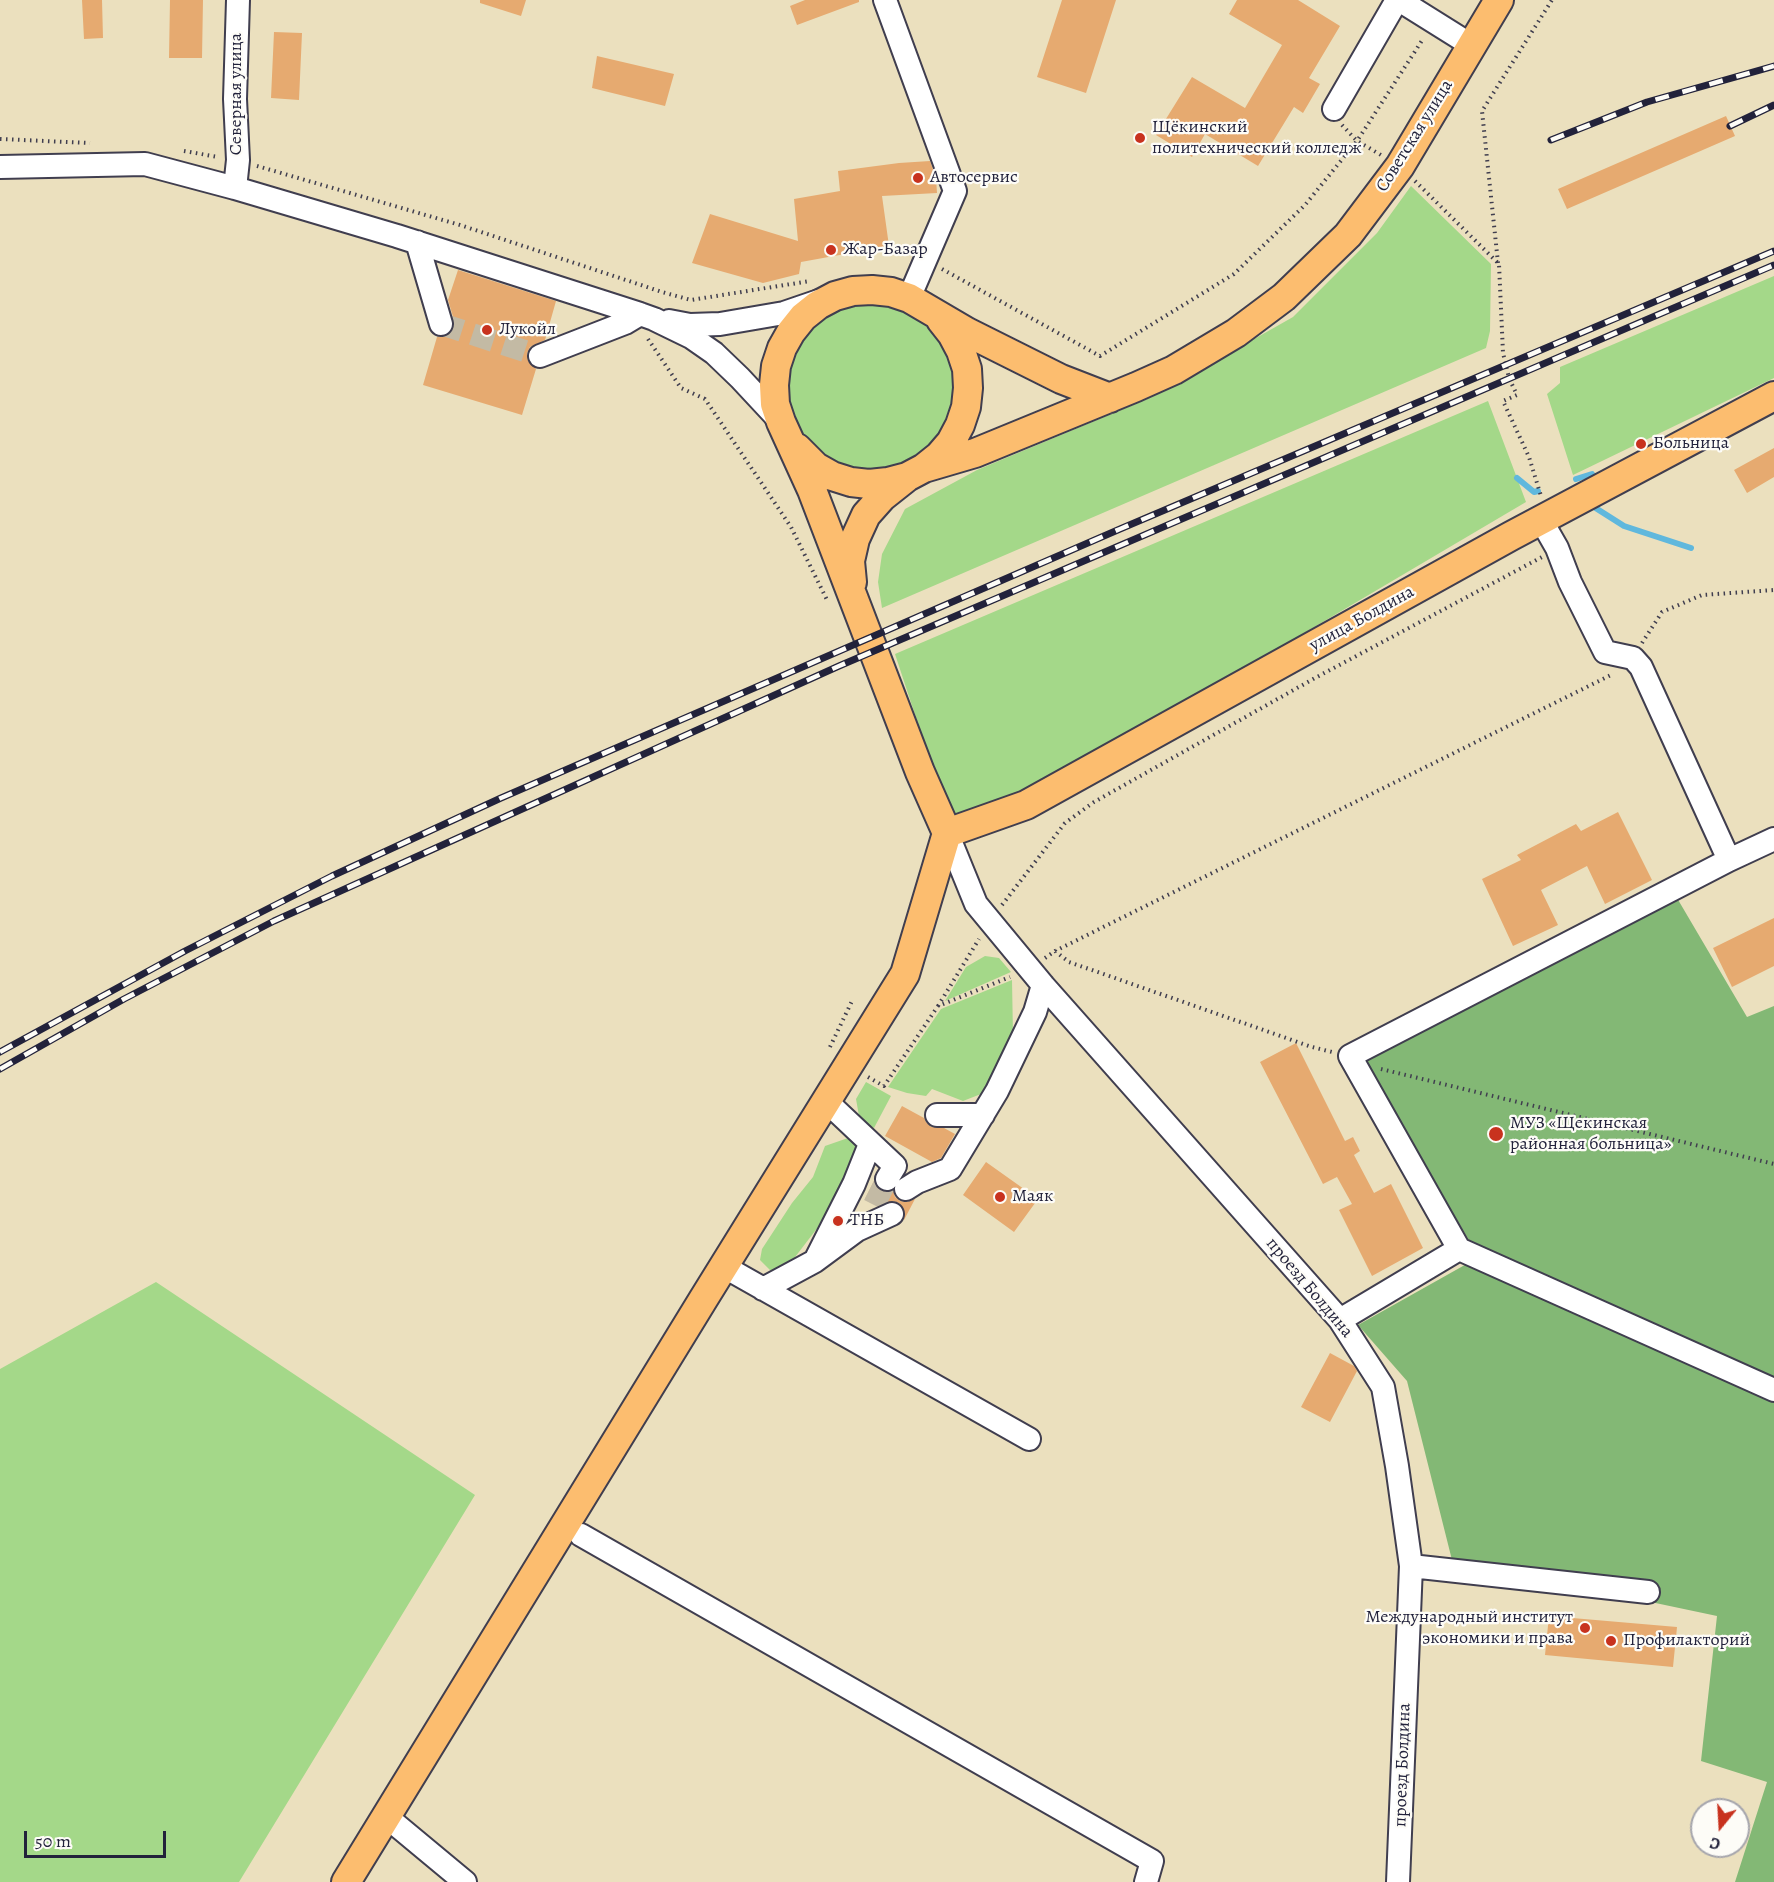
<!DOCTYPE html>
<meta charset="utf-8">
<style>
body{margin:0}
#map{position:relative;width:1774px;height:1882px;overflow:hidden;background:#ebe0be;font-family:Alegreya,serif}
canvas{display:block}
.north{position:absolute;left:1690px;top:1798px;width:60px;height:60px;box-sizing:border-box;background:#fdfcf7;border:2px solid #a5a5ac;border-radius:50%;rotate:198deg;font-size:16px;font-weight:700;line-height:24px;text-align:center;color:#22223b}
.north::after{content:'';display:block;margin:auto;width:21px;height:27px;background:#c8321e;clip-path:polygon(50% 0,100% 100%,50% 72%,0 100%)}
.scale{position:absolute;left:24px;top:1831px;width:142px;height:27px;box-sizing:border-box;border:3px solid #22223b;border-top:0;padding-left:8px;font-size:18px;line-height:21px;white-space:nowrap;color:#22223b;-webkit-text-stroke:4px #fdfcf7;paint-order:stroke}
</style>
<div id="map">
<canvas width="1774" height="1882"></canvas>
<div class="north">С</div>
<div class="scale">50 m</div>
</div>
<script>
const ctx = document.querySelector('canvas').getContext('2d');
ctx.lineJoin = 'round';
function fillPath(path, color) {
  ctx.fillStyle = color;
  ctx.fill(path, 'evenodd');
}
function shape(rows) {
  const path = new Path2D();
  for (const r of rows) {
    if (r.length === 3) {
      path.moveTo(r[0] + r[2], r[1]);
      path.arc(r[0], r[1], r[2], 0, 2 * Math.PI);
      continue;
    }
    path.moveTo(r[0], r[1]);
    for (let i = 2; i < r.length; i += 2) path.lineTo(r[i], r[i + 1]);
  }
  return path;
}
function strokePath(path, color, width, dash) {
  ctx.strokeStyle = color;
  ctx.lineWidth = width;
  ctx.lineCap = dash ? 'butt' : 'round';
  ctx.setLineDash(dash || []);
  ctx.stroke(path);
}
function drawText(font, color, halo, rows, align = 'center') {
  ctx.font = font + ' Alegreya,serif';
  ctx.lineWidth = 4.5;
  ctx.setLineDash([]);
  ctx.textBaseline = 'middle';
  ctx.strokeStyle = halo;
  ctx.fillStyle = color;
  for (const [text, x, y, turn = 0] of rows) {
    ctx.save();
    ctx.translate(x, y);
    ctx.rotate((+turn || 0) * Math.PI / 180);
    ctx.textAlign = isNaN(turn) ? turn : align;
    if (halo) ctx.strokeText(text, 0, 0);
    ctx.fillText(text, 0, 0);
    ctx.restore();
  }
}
fillPath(shape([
 [1411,186,1491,264,1490,331,1486,348,882,608,878,582,882,554,905,509,977,470,1152,397,1293,317,1377,233],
 [1774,276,1774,378,1573,475,1547,394,1560,383,1560,367],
 [871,387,85],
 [1488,401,1526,502,1023,799,951,824,895,654],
 [985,956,999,958,1011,972,945,1001,966,967],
 [1012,980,1013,1036,981,1094,963,1101,932,1089,926,1096,907,1093,888,1087,941,1009],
 [866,1082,891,1096,874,1128,869,1125,859,1116,856,1099],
 [848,1138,856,1142,855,1155,822,1222,792,1261,776,1272,771,1271,760,1260,762,1249,792,1203,813,1177,825,1146],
 [156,1282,475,1495,239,1882,0,1882,0,1369]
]), '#a4d889');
fillPath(shape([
 [1677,898,1747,1017,1774,1006,1774,1882,1735,1882,1767,1782,1701,1761,1717,1616,1452,1560,1407,1381,1358,1325,1479,1257,1364,1065,1370,1053]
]), '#83b875');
strokePath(shape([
 [1517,478,1534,492,1538,491],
 [1576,479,1592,474],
 [1594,507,1624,526,1691,548]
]), '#60b8dd', 6);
fillPath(shape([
 [82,0,102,0,103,38,84,39],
 [170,0,203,0,202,58,169,58],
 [480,0,526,0,521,16,480,3],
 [805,0,859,0,859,2,797,25,790,6],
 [1062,0,1116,0,1086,93,1037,77],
 [1237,0,1298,0,1340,26,1309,78,1320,84,1303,113,1294,107,1258,166,1205,134,1192,157,1156,135,1192,77,1245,108,1282,45,1229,14],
 [274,32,302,33,299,100,271,98],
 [597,56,674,74,665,106,592,88],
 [1726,116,1735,136,1567,209,1558,189],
 [930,161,936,178,937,193,882,196,889,246,801,262,799,274,763,283,692,263,710,214,798,241,794,199,840,191,838,171,899,163],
 [458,270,556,301,545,340,530,347,527,353,528,361,536,369,522,415,423,385,437,337,445,337,451,333,454,328,454,320,448,300],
 [1774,448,1774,477,1747,493,1734,470],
 [1618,812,1652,880,1605,904,1587,866,1541,890,1558,925,1513,946,1482,879,1521,860,1517,855,1576,824,1581,831],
 [1774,918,1774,966,1732,987,1713,948],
 [1296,1043,1345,1141,1353,1137,1360,1151,1354,1155,1374,1193,1391,1184,1423,1248,1372,1276,1339,1210,1352,1204,1337,1177,1323,1184,1260,1062],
 [902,1106,924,1118,926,1122,931,1127,944,1128,955,1134,941,1158,932,1162,885,1136],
 [986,1162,1038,1199,1014,1232,963,1195],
 [874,1181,879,1190,886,1192,893,1191,895,1197,900,1201,907,1202,915,1199,904,1220,904,1209,899,1203,893,1201,877,1206,865,1199],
 [1330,1353,1354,1366,1357,1371,1330,1422,1301,1407],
 [1549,1616,1677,1627,1673,1667,1545,1655]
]), '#e6aa70');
strokePath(shape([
 [441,324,540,356],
 [874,1205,887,1179]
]), '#c3baa4', 22, [22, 11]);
const minor = shape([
 [885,0,955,191,909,298],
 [1399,0,1471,45],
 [1334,109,1397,0],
 [0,167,145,164,235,188,397,236,640,314,654,319,691,337,714,353,740,378,781,422],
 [235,188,238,160,235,99,238,0],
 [417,242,441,324],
 [669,321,690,325,720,324,784,313,819,301],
 [540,356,625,323,640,314],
 [1541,520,1557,548,1570,582,1605,652,1633,658,1641,667,1729,860],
 [947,833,976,904,1043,985,1340,1320,1383,1387,1397,1466,1411,1566,1398,1882],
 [1774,839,1729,860,1350,1056,1459,1249,1774,1390],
 [826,1101,895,1166,887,1179],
 [937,1115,983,1115],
 [906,1189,917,1182,950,1169,997,1091,1035,1012,1043,985],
 [817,1257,854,1184,870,1144],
 [723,1266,1029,1439],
 [763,1289,815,1261,857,1230,892,1214],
 [1340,1320,1459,1249],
 [581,1535,1152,1861,1146,1882],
 [1411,1566,1648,1592],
 [394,1823,465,1882]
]);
const major = shape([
 [797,448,816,467,832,476,851,482,869,484,888,482,907,477,924,468,939,456,951,442,960,425,966,407,968,388,967,369,961,351,952,334,941,320],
 [924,468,975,453,1136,387,1174,370,1236,333,1284,297,1348,235,1400,166,1499,0],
 [852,582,850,561,855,539,866,515,882,497,906,478],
 [947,833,1026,805,1511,536,1774,396],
 [346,1882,704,1298,905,974,947,833,920,772,812,490,781,422,775,404,774,385,776,366,782,348,791,332,803,317,818,305,835,296,853,291,872,290,891,292,909,298,967,332,1061,379,1110,398]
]);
strokePath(minor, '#403e4f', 26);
strokePath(major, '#403e4f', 32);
strokePath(shape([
 [1342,125,1357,141,1381,155],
 [0,139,90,143],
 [184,151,218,157],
 [257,166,460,225,662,292,691,300,810,281],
 [1415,181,1499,264,1503,353,1509,378,1517,395,1503,401,1529,457,1541,496],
 [1498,263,1482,111,1552,0],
 [942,269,1100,356,1234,274,1305,205,1357,141,1423,39],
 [648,339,681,388,705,399,791,527,828,602],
 [1642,643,1662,612,1702,595,1774,590],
 [1002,905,1065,823,1094,802,1315,678,1542,557],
 [1055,951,1069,962,1312,1047,1332,1052],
 [1045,958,1055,951,1613,674],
 [938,1006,979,939],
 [830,1047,852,1001],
 [1381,1069,1774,1164],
 [868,1077,884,1086,938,1006,1010,977]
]), '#403e4f', 4, [1.5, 4.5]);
strokePath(minor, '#fff', 22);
strokePath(major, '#fcbd6f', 28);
const rail = shape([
 [1730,126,1774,105],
 [1551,140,1647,102,1774,66],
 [0,1052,185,951,332,876,501,798,1120,529,1774,251],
 [0,1069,124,999,274,921,839,666,1774,265]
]);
strokePath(rail, '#22223b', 7);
strokePath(rail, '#fdfcf7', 4.5, [14]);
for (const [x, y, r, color] of [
 [1140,138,6,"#c8321e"],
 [918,178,6,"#c8321e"],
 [831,250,6,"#c8321e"],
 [487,330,6,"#c8321e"],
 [1641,444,6,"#c8321e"],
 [1496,1134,8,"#c8321e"],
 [1000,1197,6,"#c8321e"],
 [838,1221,6,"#c8321e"],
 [1585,1628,6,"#c8321e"],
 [1611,1641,6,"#c8321e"]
]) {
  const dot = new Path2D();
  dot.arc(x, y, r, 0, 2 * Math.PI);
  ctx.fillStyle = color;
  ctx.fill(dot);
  strokePath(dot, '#fdfcf7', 2);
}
drawText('18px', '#22223b', '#fdfcf7', [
 ["Северная улица",237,94,-90],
 ["Советская улица",1415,136,-58],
 ["улица Болдина",1362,619,-29],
 ["проезд Болдина",1309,1288,50],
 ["проезд Болдина",1403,1765,-88]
]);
drawText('18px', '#22223b', '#fdfcf7', [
 ["Щёкинский",1152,128],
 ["политехнический колледж",1152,149],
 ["Автосервис",930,178],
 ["Жар-Базар",843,250],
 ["Лукойл",499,330],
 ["Больница",1653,444],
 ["МУЗ «Щекинская",1510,1124],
 ["районная больница»",1510,1145],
 ["Маяк",1012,1197],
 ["ТНБ",850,1221],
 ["Международный институт",1573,1618,"right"],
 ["экономики и права",1573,1639,"right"],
 ["Профилакторий",1623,1641]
], 'left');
</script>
